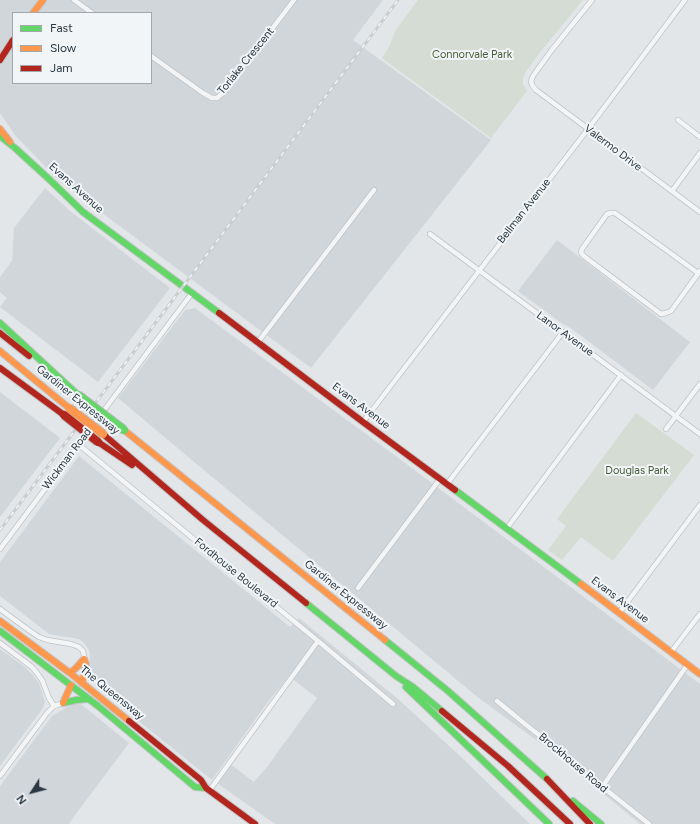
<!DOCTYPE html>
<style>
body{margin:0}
#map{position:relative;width:700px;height:824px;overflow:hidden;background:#e3e6e8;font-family:Figtree,sans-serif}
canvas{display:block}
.legend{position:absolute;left:12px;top:12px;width:140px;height:72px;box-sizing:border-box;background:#f1f5f7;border:1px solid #a1a9af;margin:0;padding:5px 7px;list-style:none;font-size:12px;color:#293742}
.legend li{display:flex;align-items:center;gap:8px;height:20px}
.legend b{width:20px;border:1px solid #a1a9af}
.north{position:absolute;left:12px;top:772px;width:40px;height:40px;-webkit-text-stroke:3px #f1f5f7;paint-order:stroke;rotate:234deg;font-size:11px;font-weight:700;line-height:16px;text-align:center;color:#293742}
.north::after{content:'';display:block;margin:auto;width:14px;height:18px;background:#293742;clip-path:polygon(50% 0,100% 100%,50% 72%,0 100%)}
</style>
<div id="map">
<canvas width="700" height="824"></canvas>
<ul class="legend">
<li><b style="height:5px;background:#63d668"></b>Fast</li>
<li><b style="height:5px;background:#ff974d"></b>Slow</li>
<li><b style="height:5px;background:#b3261e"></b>Jam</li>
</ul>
<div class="north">N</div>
</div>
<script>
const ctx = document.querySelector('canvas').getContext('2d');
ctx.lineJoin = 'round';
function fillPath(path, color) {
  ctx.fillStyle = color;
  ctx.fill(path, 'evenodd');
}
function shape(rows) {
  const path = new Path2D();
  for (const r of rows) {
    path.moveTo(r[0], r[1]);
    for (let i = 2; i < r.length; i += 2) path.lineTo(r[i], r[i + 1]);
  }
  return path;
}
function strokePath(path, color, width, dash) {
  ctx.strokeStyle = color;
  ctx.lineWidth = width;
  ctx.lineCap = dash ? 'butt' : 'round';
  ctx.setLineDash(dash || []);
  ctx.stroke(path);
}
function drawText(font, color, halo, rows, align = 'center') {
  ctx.font = font + ' Figtree,sans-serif';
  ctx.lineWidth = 4;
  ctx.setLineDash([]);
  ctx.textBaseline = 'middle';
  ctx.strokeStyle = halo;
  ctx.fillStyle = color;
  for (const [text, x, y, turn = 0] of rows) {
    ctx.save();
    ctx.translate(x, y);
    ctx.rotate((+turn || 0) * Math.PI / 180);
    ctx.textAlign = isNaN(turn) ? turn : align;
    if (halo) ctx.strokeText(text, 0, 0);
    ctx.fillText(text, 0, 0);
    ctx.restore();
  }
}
fillPath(shape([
 [0,0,383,0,353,40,491,140,311,368,59,181,15,135,0,113],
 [13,13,151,13,151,83,13,83],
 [45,188,70,211,170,288,98,382,0,307,7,298,0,292,0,277,12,261,14,228],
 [557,240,690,342,653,390,572,329,560,322,518,291],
 [195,308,393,454,700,684,700,824,640,824,558,756,480,699,187,456,118,398,185,310],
 [0,392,60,438,0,517],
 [79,456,290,627,299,618,398,699,459,755,530,824,275,824,217,783,230,764,254,782,267,767,317,698,289,676,267,703,212,780,115,702,101,687,88,677,90,656,89,650,84,643,79,639,49,634,0,596,0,562],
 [0,649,25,667,32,674,39,683,45,702,43,708,0,766],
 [75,703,81,704,129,743,69,823,70,824,0,824,0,786,52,716,67,707]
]), '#d1d6db');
fillPath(shape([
 [418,0,583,0,541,51,525,73,523,79,523,84,527,91,491,138,382,58,390,45,395,31],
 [636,413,694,455,613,561,581,537,562,560,548,550,566,526,557,519]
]), '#d5dcd3');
const street = shape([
 [74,0,92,13],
 [592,0,551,51,533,76,531,81,532,85,536,90,700,212],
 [151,56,203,93,212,98,217,98,224,92,294,0],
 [678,120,700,137],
 [672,191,700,153],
 [430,234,700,434],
 [698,273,615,213,611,213,607,214,582,249,581,252,582,254,585,257,661,314,666,313,671,311,700,271],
 [258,342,374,190],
 [363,422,588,129,685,0],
 [666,429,700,384],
 [78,444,318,641,393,704],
 [447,484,563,332],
 [507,528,621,375],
 [0,549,192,293],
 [358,588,440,479],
 [0,609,30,631,39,637,47,640,71,644,79,647,83,651,84,656,84,659],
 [619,613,700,505],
 [0,643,32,667,37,673,42,680,49,698,54,706],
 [671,652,700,614],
 [497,701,525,724,539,735,570,761,649,824],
 [0,776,47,713,54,706,63,703],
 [602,787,688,664],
 [209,791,318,641]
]);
const fast = shape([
 [0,136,15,148,50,180,83,212,219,313],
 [0,323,78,395],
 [455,490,581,584],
 [306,603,396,676,413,687,442,711],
 [0,631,98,706,195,787,206,788],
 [385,640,448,691,547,779],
 [406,687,549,824],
 [63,703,76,700,88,699],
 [573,801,601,824]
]);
const slow = shape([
 [33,13,43,0],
 [0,129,10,142],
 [0,351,69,408],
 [124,430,385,640],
 [581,584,700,674],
 [0,621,70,673,129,721],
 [70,673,76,668,84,659],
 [82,683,86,664,84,659],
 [63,703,71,685]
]);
const jam = shape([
 [0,60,13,40],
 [219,313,363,422,455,490],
 [0,333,29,356],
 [0,368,64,415],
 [103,434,203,520,306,603],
 [98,442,132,465],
 [442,711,508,766,570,824],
 [129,721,201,780,206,788,255,824],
 [547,779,590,824]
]);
strokePath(street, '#c1c4c6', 6);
strokePath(fast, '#c1c4c6', 8);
strokePath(slow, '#c1c4c6', 8);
strokePath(jam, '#c1c4c6', 8);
strokePath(street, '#f2f4f5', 4.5);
strokePath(fast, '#63d668', 6);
strokePath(slow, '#ff974d', 6);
strokePath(jam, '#b3261e', 6);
const rail = shape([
 [0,530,398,0]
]);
strokePath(rail, '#cbced0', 3);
strokePath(rail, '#f1f5f7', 1.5, [4.5]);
const fastBridge = shape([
 [78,395,124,430]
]);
const slowBridge = shape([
 [69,408,103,434]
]);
const jamBridge = shape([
 [64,415,98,442]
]);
strokePath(fastBridge, '#b5b9bc', 10, []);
strokePath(slowBridge, '#b5b9bc', 10, []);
strokePath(jamBridge, '#b5b9bc', 10, []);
strokePath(fastBridge, '#63d668', 8);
strokePath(slowBridge, '#ff974d', 8);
strokePath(jamBridge, '#b3261e', 8);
drawText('11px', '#455d36', '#f1f5f7', [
 ["Connorvale Park",472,55],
 ["Douglas Park",637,471]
]);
drawText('11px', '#293742', '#f1f5f7', [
 ["Torlake Crescent",246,61,-51],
 ["Valermo Drive",613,148,37],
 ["Evans Avenue",76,188,42],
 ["Bellman Avenue",524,211,-52],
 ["Lanor Avenue",565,334,36],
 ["Gardiner Expressway",78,400,39],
 ["Evans Avenue",361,406,37],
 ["Wickman Road",67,459,-53],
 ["Fordhouse Boulevard",236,573,39],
 ["Gardiner Expressway",346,595,39],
 ["Evans Avenue",620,600,37],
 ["The Queensway",112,693,39],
 ["Brockhouse Road",573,763,40]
]);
</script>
